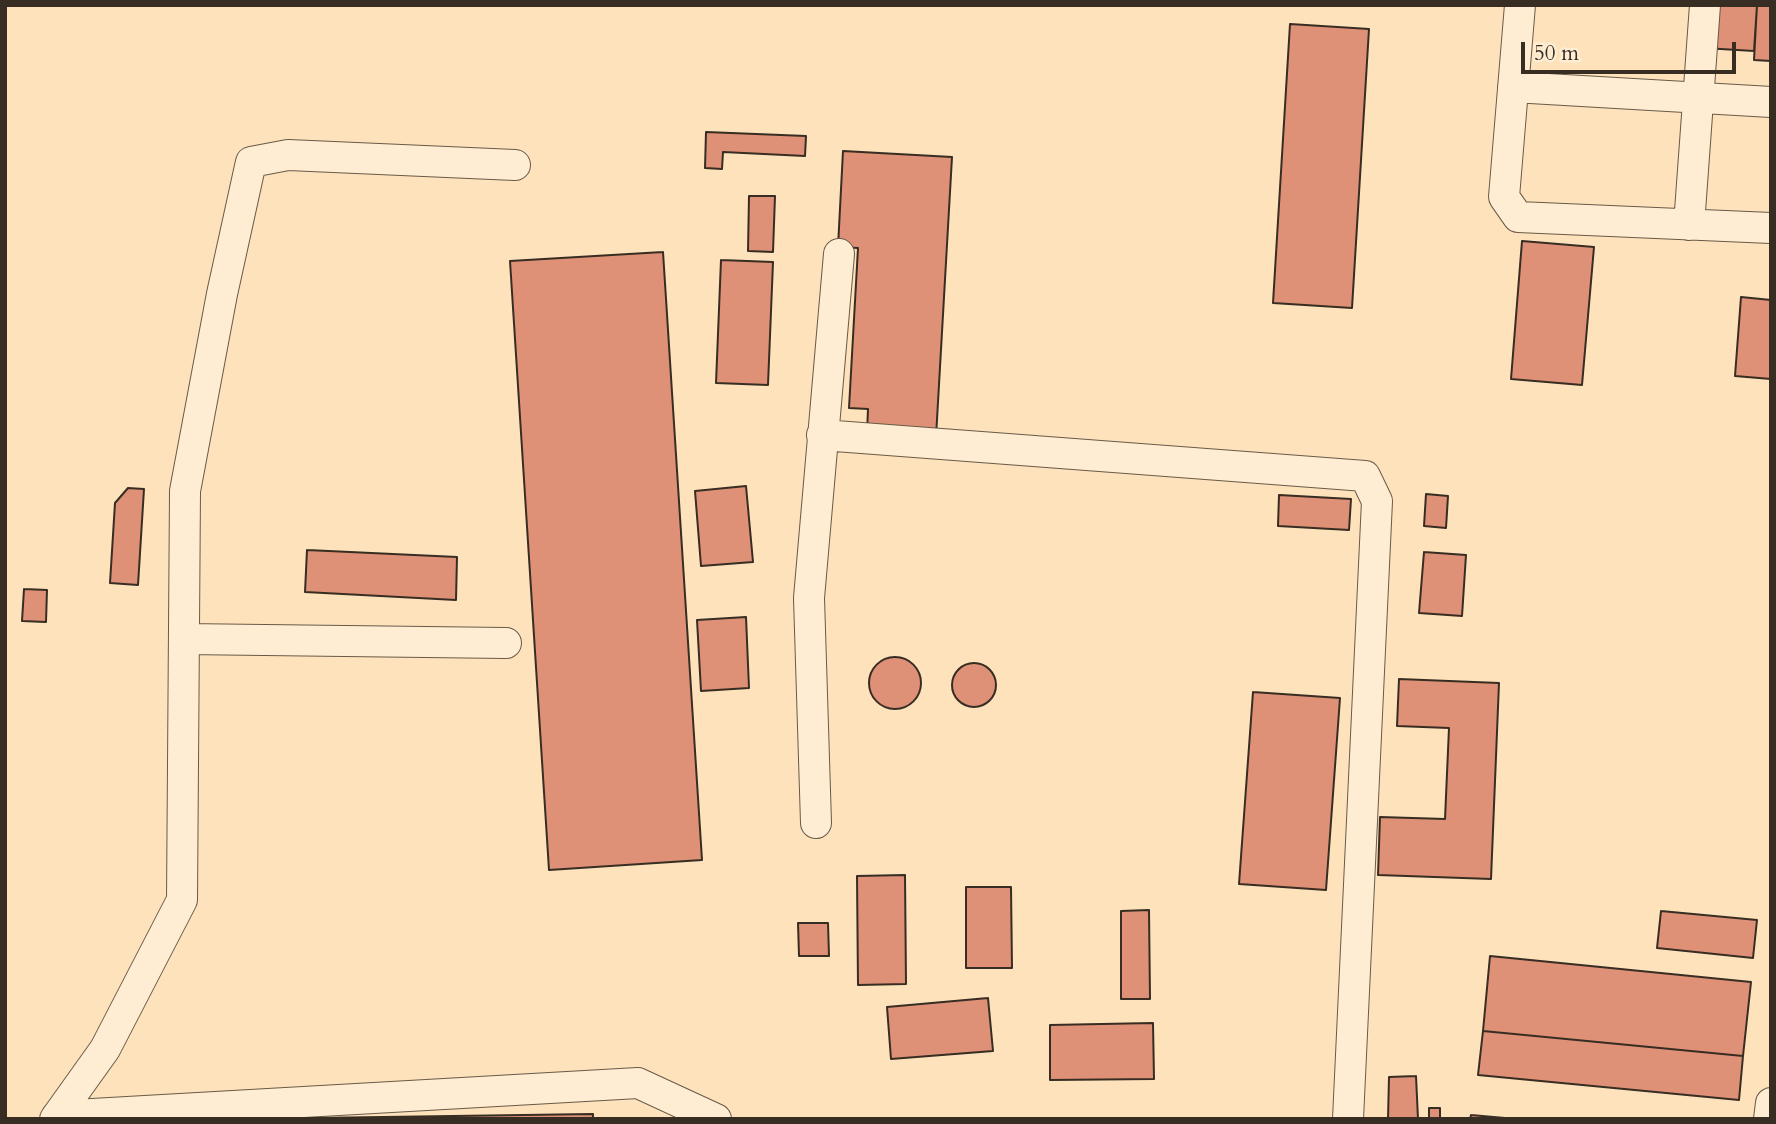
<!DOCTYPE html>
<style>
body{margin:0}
#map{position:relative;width:1776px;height:1124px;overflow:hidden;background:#fee2bb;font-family:Cardo,serif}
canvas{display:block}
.frame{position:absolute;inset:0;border:7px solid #372d22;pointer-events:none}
.scale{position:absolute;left:1521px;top:42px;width:215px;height:32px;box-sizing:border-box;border:4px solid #372d22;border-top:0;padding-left:9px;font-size:21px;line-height:24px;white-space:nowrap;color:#372d22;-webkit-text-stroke:5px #feecd3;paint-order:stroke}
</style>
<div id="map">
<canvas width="1776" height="1124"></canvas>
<div class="frame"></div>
<div class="scale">50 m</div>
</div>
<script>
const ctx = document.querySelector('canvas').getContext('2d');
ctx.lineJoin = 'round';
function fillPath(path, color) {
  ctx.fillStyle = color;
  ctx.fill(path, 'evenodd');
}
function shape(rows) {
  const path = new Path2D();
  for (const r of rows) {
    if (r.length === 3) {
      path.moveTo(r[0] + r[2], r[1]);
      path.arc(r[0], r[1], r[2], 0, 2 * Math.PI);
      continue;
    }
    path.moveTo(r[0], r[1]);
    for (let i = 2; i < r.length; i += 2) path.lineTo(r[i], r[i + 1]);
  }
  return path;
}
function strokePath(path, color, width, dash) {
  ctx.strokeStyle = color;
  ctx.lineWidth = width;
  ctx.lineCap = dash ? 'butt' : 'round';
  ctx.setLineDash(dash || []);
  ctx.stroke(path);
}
const building = shape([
 [1707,5,1757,5,1754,51,1704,48,1707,5],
 [1757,5,1771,5,1771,61,1754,60,1757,5],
 [1290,24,1369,29,1352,308,1273,303,1290,24],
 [706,132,806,136,805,156,723,152,722,169,705,168,706,132],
 [843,151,952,157,936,437,867,433,868,409,849,408,858,248,838,247,843,151],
 [749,196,775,196,773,252,748,251,749,196],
 [1522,241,1594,247,1582,385,1511,379,1522,241],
 [663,252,702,860,549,870,510,261,663,252],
 [721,260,773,262,768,385,716,383,721,260],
 [1741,297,1771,300,1771,379,1735,376,1741,297],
 [746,486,753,562,701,566,695,491,746,486],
 [128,488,144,489,138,585,110,583,115,503,128,488],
 [1426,494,1448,496,1446,528,1424,526,1426,494],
 [1279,495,1351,499,1349,530,1278,526,1279,495],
 [307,550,457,557,456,600,305,592,307,550],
 [1424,552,1466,555,1462,616,1419,613,1424,552],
 [24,589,47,590,46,622,22,621,24,589],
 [746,617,749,688,701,691,697,620,746,617],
 [895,683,26],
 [974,685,22],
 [1399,679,1499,683,1491,879,1378,875,1380,817,1445,819,1449,728,1397,726,1399,679],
 [1253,692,1340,698,1326,890,1239,884,1253,692],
 [905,875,906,984,858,985,857,876,905,875],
 [966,887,1011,887,1012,968,966,968,966,887],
 [1149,910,1150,999,1121,999,1121,911,1149,910],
 [1661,911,1757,920,1753,958,1657,948,1661,911],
 [798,923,828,923,829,956,799,956,798,923],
 [1490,956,1751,982,1743,1056,1483,1031,1490,956],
 [988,998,993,1051,891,1059,887,1007,988,998],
 [1153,1023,1154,1079,1050,1080,1050,1025,1153,1023],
 [1483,1031,1743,1056,1739,1100,1478,1075,1483,1031],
 [1416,1076,1418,1119,1388,1119,1389,1077,1416,1076],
 [1429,1108,1440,1108,1440,1119,1429,1119,1429,1108],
 [593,1114,593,1119,244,1119,593,1114],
 [1471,1115,1505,1118,1505,1119,1470,1119,1471,1115]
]);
fillPath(building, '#df9178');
strokePath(building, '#372d22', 2);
const minor = shape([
 [1520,5,1504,197,1518,217,1771,228],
 [1513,87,1771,102],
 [1689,225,1705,5],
 [822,435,1365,476,1377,501,1348,1119],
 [184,639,506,643],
 [816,823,809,598,839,254],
 [57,1116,638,1083,716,1119],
 [55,1119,105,1049,182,900,185,491,222,294,251,162,288,155,515,165],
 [1769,1119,1771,1103]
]);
strokePath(minor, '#695a48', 32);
strokePath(minor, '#feecd3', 30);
</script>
